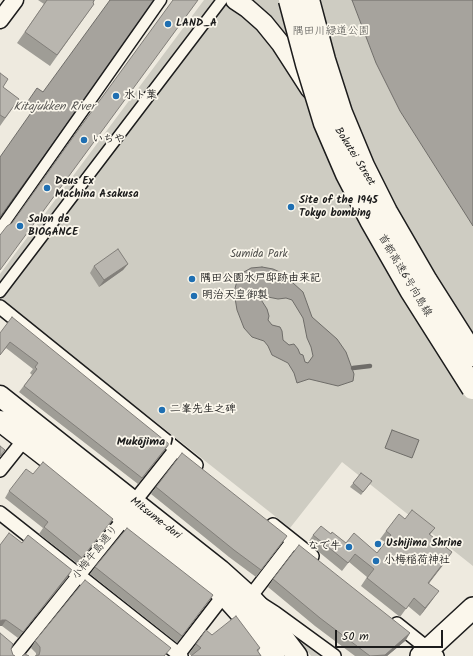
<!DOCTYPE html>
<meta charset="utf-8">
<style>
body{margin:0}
#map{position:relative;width:473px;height:656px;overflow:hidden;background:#eeeadf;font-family:Kalam,sans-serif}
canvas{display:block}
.scale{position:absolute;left:335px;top:630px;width:108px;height:18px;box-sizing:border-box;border:2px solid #1c1c1c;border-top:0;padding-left:5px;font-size:12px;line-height:14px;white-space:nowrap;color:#1c1c1c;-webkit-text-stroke:3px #fbf7ec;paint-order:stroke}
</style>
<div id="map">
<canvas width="473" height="656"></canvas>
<div class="scale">50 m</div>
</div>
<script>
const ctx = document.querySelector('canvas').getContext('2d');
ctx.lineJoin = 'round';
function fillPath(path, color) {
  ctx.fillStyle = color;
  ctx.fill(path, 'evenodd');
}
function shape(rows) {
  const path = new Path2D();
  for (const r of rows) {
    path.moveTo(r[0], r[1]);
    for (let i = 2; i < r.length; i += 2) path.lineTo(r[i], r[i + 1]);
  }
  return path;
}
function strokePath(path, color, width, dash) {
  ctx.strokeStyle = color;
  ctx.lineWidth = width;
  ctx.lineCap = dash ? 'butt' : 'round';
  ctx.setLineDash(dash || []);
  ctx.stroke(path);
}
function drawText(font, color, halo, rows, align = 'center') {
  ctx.font = font + ' Kalam,"Klee One",sans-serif';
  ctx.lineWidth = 3.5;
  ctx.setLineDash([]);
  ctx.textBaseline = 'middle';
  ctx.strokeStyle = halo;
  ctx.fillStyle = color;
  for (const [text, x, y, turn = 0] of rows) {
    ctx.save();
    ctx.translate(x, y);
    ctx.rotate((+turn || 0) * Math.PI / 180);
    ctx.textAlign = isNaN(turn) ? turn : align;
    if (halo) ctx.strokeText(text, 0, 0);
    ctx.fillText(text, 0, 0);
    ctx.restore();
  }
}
fillPath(shape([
 [204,0,352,0,376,63,400,111,473,226,473,566,342,462,290,528,0,299,0,274],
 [304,640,325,656,311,656,302,644]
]), '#ceccc2');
const water = shape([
 [110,0,156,0,0,217,0,157,33,110,26,104,37,88,43,92,110,0],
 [352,0,473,0,473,226,400,111,376,63,352,0],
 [262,267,273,269,291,277,293,283,303,292,312,317,337,339,346,352,354,374,353,381,338,386,309,379,297,383,294,373,288,363,272,355,268,346,264,341,252,337,244,328,237,310,234,292,237,281,244,272,251,268,262,267],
 [263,296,278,299,286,298,292,300,303,318,307,338,311,347,313,356,308,363,305,362,303,355,300,354,298,349,294,344,289,345,283,340,282,331,280,327,272,325,268,320,269,316,267,309,260,298,263,296],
 [392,430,419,440,412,458,385,448,392,430]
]);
fillPath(water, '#a6a39d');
strokePath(water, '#6f6d69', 1);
strokePath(shape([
 [353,368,370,366]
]), '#6f6d69', 4.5);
const pedestrian = shape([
 [0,229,161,0],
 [0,292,222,0]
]);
const minor = shape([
 [0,307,196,465],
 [0,470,24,440],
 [0,513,181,656],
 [273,525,312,556],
 [293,541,250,597,275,613,334,656],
 [397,624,437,656],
 [14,656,124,519,134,502,176,449],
 [177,656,224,595]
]);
const tertiary = shape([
 [0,20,15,0]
]);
const secondary = shape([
 [235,0,247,8,264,23,281,44,310,89]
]);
const primary = shape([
 [0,396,220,570,250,597,264,612,297,656],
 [0,421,224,595,242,615,274,656]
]);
const trunk = shape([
 [421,656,473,608]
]);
strokePath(pedestrian, '#1c1c1c', 13);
strokePath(minor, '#1c1c1c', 16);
strokePath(tertiary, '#1c1c1c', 19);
strokePath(secondary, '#1c1c1c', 21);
strokePath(primary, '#1c1c1c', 23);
strokePath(trunk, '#1c1c1c', 24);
strokePath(pedestrian, '#fbf7ec', 10);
strokePath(minor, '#fbf7ec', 13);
strokePath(tertiary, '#fbf7ec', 16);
strokePath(secondary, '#fbf7ec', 18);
strokePath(primary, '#fbf7ec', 20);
strokePath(trunk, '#fbf7ec', 21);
const motorwayBridge = shape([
 [290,0,307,64,325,123,347,174,371,220,411,290,473,388],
 [308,0,324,60,341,113,363,166,386,212,426,281,473,355]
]);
strokePath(motorwayBridge, '#1c1c1c', 25, []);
strokePath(motorwayBridge, '#fbf7ec', 22);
fillPath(shape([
 [38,0,95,0,93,3,94,4,50,66,17,43,44,4],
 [0,73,3,87,19,99,0,126],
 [128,264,123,270,99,287,90,273,94,266],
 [0,333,169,444,138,484,19,392,32,375,30,373,33,369,6,348,0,355],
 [361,473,372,481,361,495,350,487],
 [33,474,113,519,78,564,39,534,43,528,5,498,9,491],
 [156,487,282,543,256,577,229,557,151,494],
 [405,519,435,528,430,535,452,552,429,583,433,599,420,616,408,606,400,617,361,586,367,577,349,562,342,571,308,543,313,535,331,534,346,543,377,553,385,542,380,539,386,531],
 [22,543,68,577,18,638,2,626,0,626,0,545],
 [95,567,213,595,177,643,90,574],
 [273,579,410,633,405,641,387,656,355,656,315,626,268,587],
 [212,635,260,648,258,652,192,656,189,654,196,644],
 [35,641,171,648,36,656,36,653,31,648]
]), '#9f9d96');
fillPath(shape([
 [128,264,123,270,99,287,104,280],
 [169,444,165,450,138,484,142,478],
 [113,519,109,525,78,564,82,558],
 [452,552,447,560,423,591,428,583],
 [72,570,68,577,18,638,23,632],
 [439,591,433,599,420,616,425,608],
 [213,595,208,602,177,643,182,636],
 [2,620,6,620,2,626,0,626,0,621],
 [410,633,405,641,387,656,378,656]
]), '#827f7a');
const building = shape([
 [47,0,94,0,93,3,94,4,57,55,25,32,47,0],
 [173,0,198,0,0,270,0,235,7,226,12,223,76,133,173,0],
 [0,73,8,79,3,87,19,99,5,118,0,115,0,73],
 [118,249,128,264,104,280,94,266,118,249],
 [12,317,169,444,142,478,24,386,37,369,35,367,38,363,10,342,0,355,0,333,12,317],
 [0,446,5,450,0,456,0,446],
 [182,453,287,536,261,570,234,550,156,487,182,453],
 [43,462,113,519,82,558,44,527,48,522,9,491,26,469,33,474,43,462],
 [361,473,372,481,363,492,353,483,361,473],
 [412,510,435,528,429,534,452,552,428,583,439,591,425,608,414,598,406,609,367,578,374,569,355,554,348,563,313,535,321,526,331,534,332,532,346,543,354,533,377,553,391,535,386,531,399,514,405,519,412,510],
 [127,528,213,595,182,636,95,567,127,528],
 [9,533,22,543,28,535,72,570,23,632,6,620,2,620,0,621,0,545,9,533],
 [299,545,410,633,385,655,370,656,320,618,273,579,299,545],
 [85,580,171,648,164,656,35,656,39,655,40,651,40,647,35,641,85,580],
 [236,616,260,648,257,650,261,656,191,656,201,648,196,644,206,630,212,635,236,616],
 [0,633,13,644,11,649,13,655,15,656,0,656,0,633],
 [25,654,29,656,22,656,25,654]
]);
fillPath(building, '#b9b6af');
strokePath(building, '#827f7a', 1);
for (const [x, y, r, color] of [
 [168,24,4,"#1f6fb2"],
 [116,96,4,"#1f6fb2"],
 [84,140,4,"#1f6fb2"],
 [47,188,4,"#1f6fb2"],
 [291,207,4,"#1f6fb2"],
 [20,226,4,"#1f6fb2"],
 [192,279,4,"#1f6fb2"],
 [194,296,4,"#1f6fb2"],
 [162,410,4,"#1f6fb2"],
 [378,544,4,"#1f6fb2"],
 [349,547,4,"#1f6fb2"],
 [376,561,4,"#1f6fb2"]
]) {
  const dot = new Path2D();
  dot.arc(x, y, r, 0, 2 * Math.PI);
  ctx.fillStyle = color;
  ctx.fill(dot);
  strokePath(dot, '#fbf7ec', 1.5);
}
drawText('bold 11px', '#1c1c1c', '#fbf7ec', [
 ["LAND_A",176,24],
 ["水ト葉",124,96],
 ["いちや",92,140],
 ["Deus Ex",55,182],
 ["Machina Asakusa",55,195],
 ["Site of the 1945",299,201],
 ["Tokyo bombing",299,214],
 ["Salon de",28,220],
 ["BIOGANCE",28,233],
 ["隅田公園水戸邸跡由来記",200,279],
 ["明治天皇御製",202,296],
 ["二峯先生之碑",170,410],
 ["Ushijima Shrine",386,544],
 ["なで牛",341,547,"right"],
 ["小梅稲荷神社",384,561]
], 'left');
drawText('11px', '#51514e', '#fbf7ec', [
 ["隅田川緑道公園",331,32],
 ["Sumida Park",259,255]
]);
drawText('11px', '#1c1c1c', '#fbf7ec', [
 ["Bokutei Street",354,157,58],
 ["首都高速6号向島線",404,276,59],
 ["Mitsume-dori",155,519,38],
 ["小梅牛島通り",96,553,-51]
]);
drawText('italic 12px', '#5a5956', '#fbf7ec', [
 ["Kitajukken River",54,108]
]);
drawText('bold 12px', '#1c1c1c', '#fbf7ec', [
 ["Mukōjima 1",145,443]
]);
</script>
